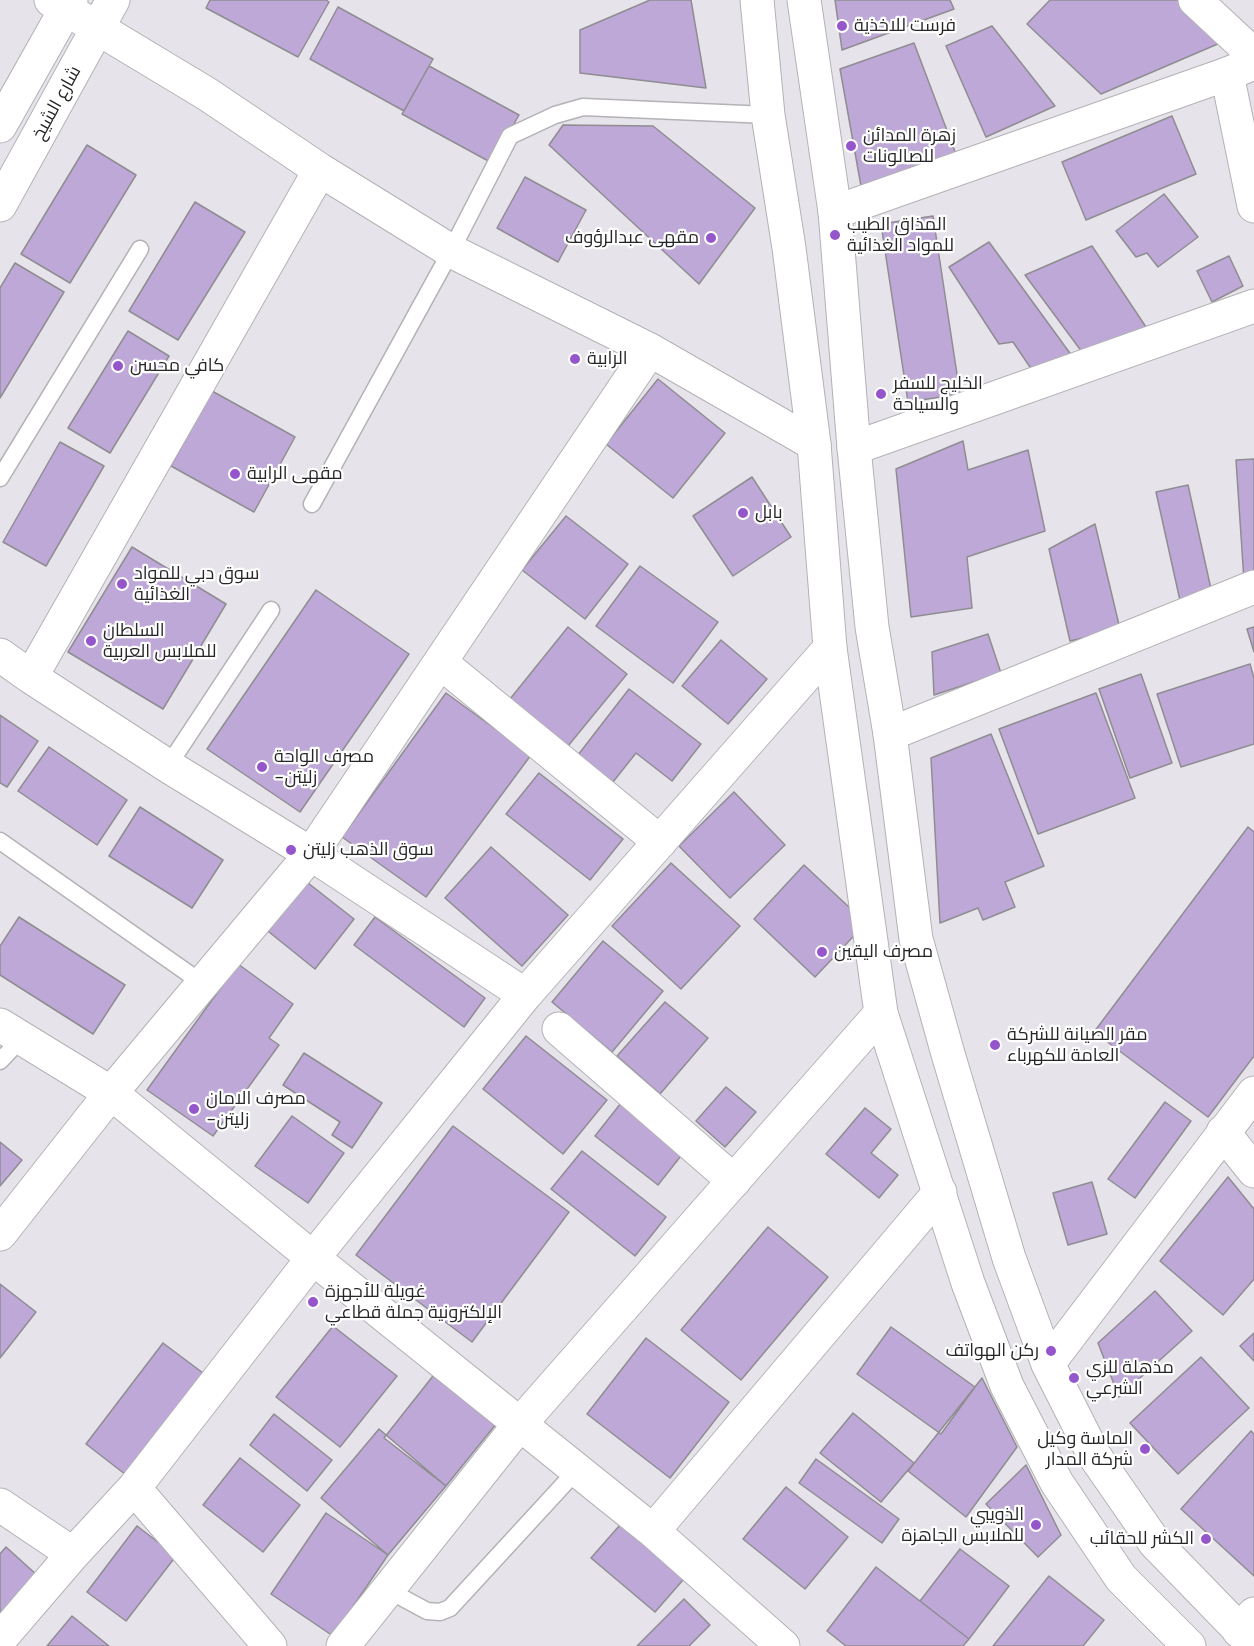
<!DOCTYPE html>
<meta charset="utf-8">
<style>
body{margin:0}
canvas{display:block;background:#e6e4ea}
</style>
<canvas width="1254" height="1646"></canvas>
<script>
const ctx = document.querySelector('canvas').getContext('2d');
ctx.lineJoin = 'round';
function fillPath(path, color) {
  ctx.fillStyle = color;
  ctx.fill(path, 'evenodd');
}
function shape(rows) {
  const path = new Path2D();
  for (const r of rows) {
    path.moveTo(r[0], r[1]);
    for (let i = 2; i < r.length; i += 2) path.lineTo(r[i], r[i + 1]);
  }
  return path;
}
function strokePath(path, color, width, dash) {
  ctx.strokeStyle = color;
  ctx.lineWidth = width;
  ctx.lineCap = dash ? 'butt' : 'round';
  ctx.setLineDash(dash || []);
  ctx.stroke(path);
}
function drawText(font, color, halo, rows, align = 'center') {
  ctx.font = font + ' Merriweather,Cairo,serif';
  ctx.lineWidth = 4.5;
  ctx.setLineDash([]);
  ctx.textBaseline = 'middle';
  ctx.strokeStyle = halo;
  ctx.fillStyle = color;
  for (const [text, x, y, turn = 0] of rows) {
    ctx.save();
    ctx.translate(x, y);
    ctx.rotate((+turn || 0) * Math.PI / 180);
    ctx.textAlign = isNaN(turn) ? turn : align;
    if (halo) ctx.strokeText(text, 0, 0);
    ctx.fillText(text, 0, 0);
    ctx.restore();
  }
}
const building = shape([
 [210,0,326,0,329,2,298,57,206,8,210,0],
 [650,0,691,0,706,88,580,73,580,30,650,0],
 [835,0,950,0,954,9,842,50,835,0],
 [1050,0,1185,0,1227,40,1101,94,1027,24,1050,0],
 [338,7,433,59,404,111,310,59,338,7],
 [992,26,1055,106,986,137,946,46,992,26],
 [914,43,957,157,861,186,840,69,914,43],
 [429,66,519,115,492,163,402,114,429,66],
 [1172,116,1196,174,1086,220,1062,162,1172,116],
 [563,125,653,126,755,208,699,284,549,145,563,125],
 [87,145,136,175,70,283,21,254,87,145],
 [525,177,586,210,558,262,497,228,525,177],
 [1164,194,1198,237,1158,267,1147,253,1136,257,1116,231,1164,194],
 [195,202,245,232,178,340,129,311,195,202],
 [933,216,960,394,908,402,881,224,933,216],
 [989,242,1072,356,1032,370,1013,342,999,344,949,267,989,242],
 [1092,246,1146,327,1082,352,1025,275,1092,246],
 [1229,256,1243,286,1212,302,1197,271,1229,256],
 [15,263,64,292,0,398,0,288,15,263],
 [128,331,169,356,110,453,68,428,128,331],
 [658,379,725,433,673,498,606,444,658,379],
 [212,391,295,437,254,512,171,466,212,391],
 [963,441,968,470,1028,450,1045,531,967,557,972,608,911,617,896,469,963,441],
 [60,442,104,466,46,566,3,542,60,442],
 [1254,459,1254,577,1244,581,1236,460,1254,459],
 [752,477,791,537,733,576,693,516,752,477],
 [1188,485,1213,598,1181,605,1156,492,1188,485],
 [566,516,628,564,585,619,522,570,566,516],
 [1095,524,1120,629,1070,641,1049,549,1095,524],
 [132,547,226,604,163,709,68,652,132,547],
 [640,566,718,622,673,683,596,626,640,566],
 [316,590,409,654,300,812,207,749,316,590],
 [568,627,627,674,568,746,510,699,568,627],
 [1254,627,1254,652,1247,629,1254,627],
 [988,634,1001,673,934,695,932,652,988,634],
 [721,640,767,679,728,724,682,686,721,640],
 [1250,664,1254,678,1254,744,1181,767,1157,694,1250,664],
 [1141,674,1172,763,1130,778,1099,689,1141,674],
 [629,689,701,744,672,781,636,753,613,782,578,755,629,689],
 [446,693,531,755,426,897,342,837,446,693],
 [1096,693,1135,798,1038,834,999,729,1096,693],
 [0,715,38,741,7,787,0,783,0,715],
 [991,734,1044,866,1005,882,1015,907,983,920,978,908,940,923,931,758,991,734],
 [49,747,127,800,97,845,18,791,49,747],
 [539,773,623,839,590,880,506,814,539,773],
 [734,792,785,845,730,898,679,846,734,792],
 [140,807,223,860,192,908,109,856,140,807],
 [1248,827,1254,832,1254,1056,1208,1117,1094,1032,1248,827],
 [491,847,568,915,522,966,445,898,491,847],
 [671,863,740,926,681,989,612,926,671,863],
 [804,865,866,923,815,977,754,919,804,865],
 [303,879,354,919,315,969,264,928,303,879],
 [19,917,125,985,93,1034,0,975,0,946,19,917],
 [375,917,485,998,464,1027,354,945,375,917],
 [603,941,663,991,612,1052,552,1002,603,941],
 [238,964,293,1004,269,1038,279,1045,213,1136,147,1090,238,964],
 [665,1002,708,1038,660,1094,617,1056,665,1002],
 [526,1036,607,1100,563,1154,483,1089,526,1036],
 [304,1053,382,1103,352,1148,332,1135,340,1122,283,1085,304,1053],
 [726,1087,756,1112,725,1147,696,1121,726,1087],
 [1165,1102,1191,1121,1135,1198,1108,1179,1165,1102],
 [621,1103,684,1152,658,1185,595,1136,621,1103],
 [865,1108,891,1129,871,1153,898,1175,879,1198,826,1154,865,1108],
 [292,1116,344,1153,308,1203,255,1166,292,1116],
 [453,1126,569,1212,472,1342,356,1255,453,1126],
 [0,1142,22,1160,0,1186,0,1142],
 [582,1151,666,1217,635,1256,551,1189,582,1151],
 [1228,1177,1254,1209,1254,1279,1223,1315,1160,1261,1228,1177],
 [1092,1182,1107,1234,1068,1245,1053,1193,1092,1182],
 [768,1227,828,1277,741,1380,681,1330,768,1227],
 [0,1284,36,1312,0,1358,0,1284],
 [1155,1291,1192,1331,1119,1397,1098,1343,1155,1291],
 [333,1326,397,1376,340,1447,276,1397,333,1326],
 [891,1327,975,1387,941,1434,857,1374,891,1327],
 [1254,1333,1254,1361,1240,1346,1254,1333],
 [646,1338,729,1402,670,1478,587,1414,646,1338],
 [163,1343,207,1376,130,1478,86,1444,163,1343],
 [1201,1357,1249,1408,1178,1474,1130,1423,1201,1357],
 [433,1376,496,1424,446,1486,384,1438,433,1376],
 [982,1378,1017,1447,966,1517,908,1471,982,1378],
 [853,1413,914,1463,881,1502,820,1453,853,1413],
 [274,1414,332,1460,307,1491,250,1445,274,1414],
 [379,1429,446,1486,388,1555,321,1498,379,1429],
 [1251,1431,1254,1434,1254,1576,1181,1509,1251,1431],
 [240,1458,300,1505,263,1552,203,1505,240,1458],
 [816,1459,899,1519,882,1543,799,1483,816,1459],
 [1026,1465,1061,1535,1038,1557,986,1504,1026,1465],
 [786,1487,848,1537,805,1589,743,1539,786,1487],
 [326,1513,388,1555,333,1636,271,1594,326,1513],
 [627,1517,690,1572,655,1612,591,1558,627,1517],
 [137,1526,176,1556,126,1621,87,1592,137,1526],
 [6,1547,48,1585,0,1636,0,1554,6,1547],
 [960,1549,1009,1586,969,1639,920,1601,960,1549],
 [876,1567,969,1639,963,1646,846,1646,827,1631,876,1567],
 [1049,1576,1104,1620,1083,1646,993,1646,1049,1576],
 [684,1599,710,1625,689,1646,637,1646,684,1599],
 [72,1616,109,1646,47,1646,72,1616]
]);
fillPath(building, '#bea8d7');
strokePath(building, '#8f8d92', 1.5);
const service = shape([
 [0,478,140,249],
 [312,504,451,251,510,136,555,115,583,107,768,115],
 [168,766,271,610],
 [0,841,202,983],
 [0,1061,21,1039],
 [388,1590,427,1611,440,1612,450,1608,577,1470]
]);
const minor = shape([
 [51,0,207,94,320,170,451,251,650,350,814,444],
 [1195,0,1254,55],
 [1227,74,1254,206],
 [854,448,1254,306],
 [0,655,31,677,168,766,311,854,525,995],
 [440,662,660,842],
 [31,677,320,170],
 [890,734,1254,587],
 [0,1025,111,1093,313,1258,653,1531,783,1646],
 [559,1029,734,1181],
 [1223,1132,1254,1171],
 [0,1234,111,1093,311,854,650,350],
 [1048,1364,1254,1093],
 [134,1488,270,1646],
 [0,1505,73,1554],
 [653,1531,940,1192],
 [1239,1631,1254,1614],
 [0,1639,73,1554,134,1488,313,1258,525,995,830,648]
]);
const tertiary = shape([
 [835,212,1227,74,1254,63],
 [343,1646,519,1425,881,1013]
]);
const primary = shape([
 [757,0,768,115,789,248,814,444,830,648,881,1013,968,1283,1007,1386,1057,1483,1121,1578,1189,1646],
 [804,0,835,212,854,448,872,627,890,734,916,939,948,1054,1009,1258,1048,1364,1094,1455,1155,1543,1254,1645],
 [0,126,71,0],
 [0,205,113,0]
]);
strokePath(service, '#b4b1b7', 19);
strokePath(minor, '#b4b1b7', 35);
strokePath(tertiary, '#b4b1b7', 35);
strokePath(primary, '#b4b1b7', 35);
strokePath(service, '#fff', 16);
strokePath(minor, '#fff', 33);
strokePath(tertiary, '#fff', 33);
strokePath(primary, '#fff', 33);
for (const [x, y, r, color] of [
 [842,26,6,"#9556cc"],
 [851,146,6,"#9556cc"],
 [835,235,6,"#9556cc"],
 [711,238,6,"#9556cc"],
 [575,359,6,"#9556cc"],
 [118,366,6,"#9556cc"],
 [881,394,6,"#9556cc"],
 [235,474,6,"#9556cc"],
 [743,513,6,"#9556cc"],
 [122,584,6,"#9556cc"],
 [91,641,6,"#9556cc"],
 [262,767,6,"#9556cc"],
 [291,850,6,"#9556cc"],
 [822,952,6,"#9556cc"],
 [995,1045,6,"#9556cc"],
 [194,1109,6,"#9556cc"],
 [313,1302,6,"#9556cc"],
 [1051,1351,6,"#9556cc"],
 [1074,1378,6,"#9556cc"],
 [1145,1449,6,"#9556cc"],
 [1036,1525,6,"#9556cc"],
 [1206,1539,6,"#9556cc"]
]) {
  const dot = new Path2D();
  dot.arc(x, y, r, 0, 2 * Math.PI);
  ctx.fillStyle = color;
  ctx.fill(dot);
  strokePath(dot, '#fff', 2);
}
drawText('18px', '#262527', '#fff', [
 ["فرست للاخذية",854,26],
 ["زهرة المدائن",863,136],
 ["للصالونات",863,157],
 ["المذاق الطيب",847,225],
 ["للمواد الغذائية",847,246],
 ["مقهى عبدالرؤوف",699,238,"right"],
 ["الرابية",587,359],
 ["كافي محسن",130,366],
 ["الخليج للسفر",893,384],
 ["والسياحة",893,405],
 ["مقهى الرابية",247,474],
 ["بابل",755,513],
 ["سوق دبي للمواد",134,574],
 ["الغذائية",134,595],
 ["السلطان",103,631],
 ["للملابس العربية",103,652],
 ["مصرف الواحة",274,757],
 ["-زليتن",274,778],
 ["سوق الذهب زليتن",303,850],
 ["مصرف اليقين",834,952],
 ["مقر الصيانة للشركة",1007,1035],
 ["العامة للكهرباء",1007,1056],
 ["مصرف الامان",206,1099],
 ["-زليتن",206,1120],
 ["غويلة للأجهزة",325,1292],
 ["الإلكترونية جملة قطاعي",325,1313],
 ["ركن الهواتف",1039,1351,"right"],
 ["مذهلة للزي",1086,1368],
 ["الشرعي",1086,1389],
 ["الماسة وكيل",1133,1439,"right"],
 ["شركة المدار",1133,1460,"right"],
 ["الذويبي",1024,1515,"right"],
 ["للملابس الجاهزة",1024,1536,"right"],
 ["الكشر للحقائب",1194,1539,"right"]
], 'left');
drawText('18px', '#262527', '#fff', [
 ["شارع الشيخ",57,103,-61]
]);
</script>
